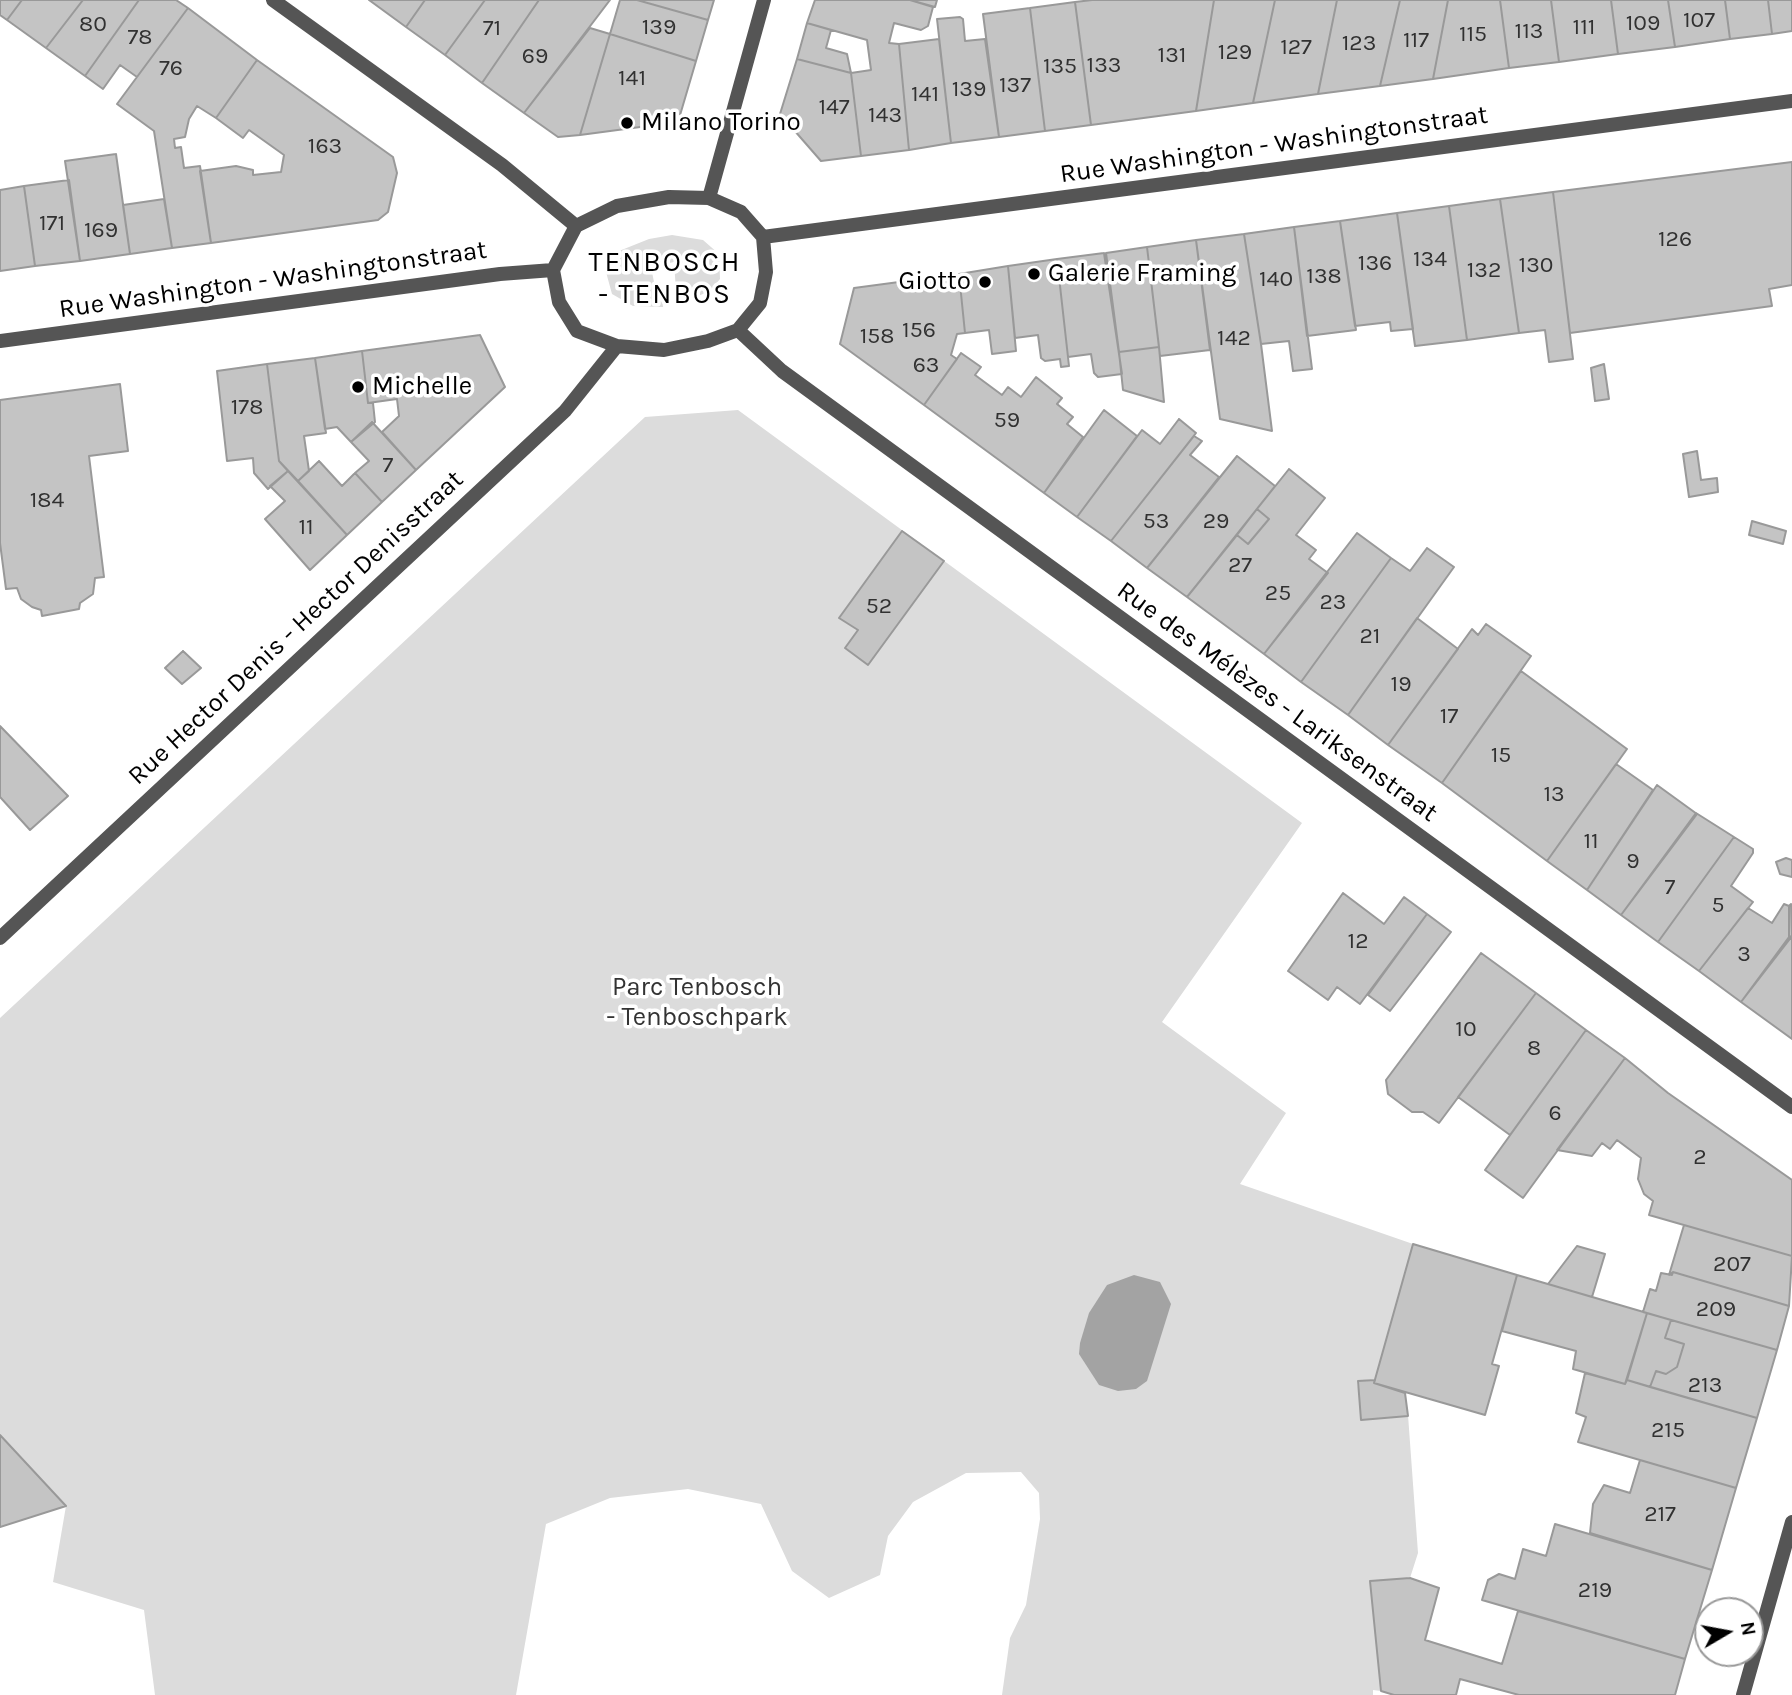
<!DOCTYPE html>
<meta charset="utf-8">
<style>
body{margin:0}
#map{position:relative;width:1792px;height:1695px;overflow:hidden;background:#fff;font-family:Karla,sans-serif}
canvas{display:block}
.north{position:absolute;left:1694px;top:1597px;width:70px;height:70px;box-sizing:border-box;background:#fff;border:2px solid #999;border-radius:50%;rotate:80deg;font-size:19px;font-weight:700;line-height:28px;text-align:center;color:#000}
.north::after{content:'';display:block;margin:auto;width:24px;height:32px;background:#000;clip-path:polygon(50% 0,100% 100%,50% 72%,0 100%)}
</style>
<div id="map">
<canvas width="1792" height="1695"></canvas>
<div class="north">N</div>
</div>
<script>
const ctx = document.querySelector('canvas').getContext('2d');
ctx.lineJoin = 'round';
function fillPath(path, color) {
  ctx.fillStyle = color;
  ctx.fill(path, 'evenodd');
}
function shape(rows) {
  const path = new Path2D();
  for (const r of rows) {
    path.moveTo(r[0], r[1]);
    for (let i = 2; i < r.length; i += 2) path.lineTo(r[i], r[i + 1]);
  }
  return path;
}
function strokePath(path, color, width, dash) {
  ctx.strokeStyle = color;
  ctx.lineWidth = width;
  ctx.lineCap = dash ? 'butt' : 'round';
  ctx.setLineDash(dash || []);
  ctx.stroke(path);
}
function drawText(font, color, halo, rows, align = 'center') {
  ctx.font = font + ' Karla,sans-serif';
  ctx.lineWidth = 7;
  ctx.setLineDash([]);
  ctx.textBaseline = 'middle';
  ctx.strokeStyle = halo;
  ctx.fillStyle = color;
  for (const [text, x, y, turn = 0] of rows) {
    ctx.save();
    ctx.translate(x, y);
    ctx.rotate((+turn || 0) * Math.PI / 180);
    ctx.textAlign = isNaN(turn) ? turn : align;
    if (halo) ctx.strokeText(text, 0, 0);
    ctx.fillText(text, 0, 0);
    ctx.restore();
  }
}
fillPath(shape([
 [672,235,703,240,719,254,720,279,710,291,677,305,674,262,651,267,654,282,660,282,663,307,633,306,612,294,606,272,619,251,649,239],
 [738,410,1302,823,1162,1022,1286,1113,1240,1184,1413,1244,1375,1379,1357,1381,1362,1420,1408,1415,1418,1553,1410,1578,1370,1581,1381,1691,1373,1690,1373,1695,1002,1695,1010,1638,1026,1605,1040,1519,1039,1493,1021,1472,966,1473,913,1502,888,1536,880,1575,829,1598,792,1571,761,1504,688,1489,610,1498,546,1524,516,1695,155,1695,144,1610,53,1582,66,1506,0,1436,0,1018,645,417]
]), '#dcdcdc');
fillPath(shape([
 [1134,1275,1160,1282,1171,1304,1147,1381,1136,1389,1118,1391,1099,1385,1079,1354,1080,1343,1089,1313,1107,1285]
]), '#a3a3a3');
const building = shape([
 [0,0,22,0,7,20,0,15,0,0],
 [22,0,83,0,46,48,7,20,22,0],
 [83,0,139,0,85,76,46,48,83,0],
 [139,0,176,0,188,8,137,77,120,65,103,89,85,76,139,0],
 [369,0,425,0,406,27,369,0],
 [425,0,485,0,445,55,406,27,425,0],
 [485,0,539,0,482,83,445,55,485,0],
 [539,0,610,0,524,113,482,83,539,0],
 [620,0,637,0,708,20,696,61,610,34,620,0],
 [637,0,714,0,708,20,637,0],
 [815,0,910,0,933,7,928,26,921,30,894,23,889,43,899,44,909,150,861,156,851,73,871,70,867,40,807,23,815,0],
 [910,0,937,0,935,7,910,0],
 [1092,0,1214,0,1196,111,1091,125,1075,2,1092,0],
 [1214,0,1275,0,1253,103,1196,111,1214,0],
 [1275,0,1337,0,1318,94,1253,103,1275,0],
 [1337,0,1400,0,1380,86,1318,94,1337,0],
 [1400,0,1448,0,1433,79,1380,86,1400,0],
 [1448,0,1500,0,1509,68,1433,79,1448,0],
 [1500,0,1551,0,1559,62,1509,68,1500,0],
 [1551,0,1611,0,1618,54,1559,62,1551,0],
 [1611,0,1668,0,1675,47,1618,54,1611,0],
 [1668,0,1725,0,1730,39,1675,47,1668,0],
 [1725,0,1768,0,1772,34,1730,39,1725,0],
 [1768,0,1792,0,1792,31,1772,34,1768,0],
 [1075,2,1091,125,1045,131,1030,8,1075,2],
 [188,8,257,60,216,118,197,106,189,119,185,137,174,139,175,148,181,147,184,168,200,166,211,243,172,248,154,131,117,104,188,8],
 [1030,8,1045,131,999,137,983,14,1030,8],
 [960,17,963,19,965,41,985,39,999,137,951,143,937,19,960,17],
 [807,23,831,30,826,48,847,54,851,73,797,59,807,23],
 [590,28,610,34,580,135,558,137,524,113,590,28],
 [610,34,696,61,678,122,580,135,610,34],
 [939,39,951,143,909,150,899,44,939,39],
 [797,59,851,73,861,156,821,161,780,114,797,59],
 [257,60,393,157,397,173,388,212,378,220,211,243,200,171,236,166,253,170,253,175,281,172,284,155,249,130,243,138,216,118,257,60],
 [116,154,130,254,80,261,65,161,116,154],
 [1792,162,1792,285,1769,289,1772,306,1570,333,1553,192,1792,162],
 [69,180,80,261,35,266,24,186,69,180],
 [24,186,35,266,0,271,0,190,24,186],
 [1553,192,1573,359,1549,362,1545,330,1519,333,1500,199,1553,192],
 [164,199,172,248,130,254,123,205,164,199],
 [1500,199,1519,333,1467,340,1449,206,1500,199],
 [1449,206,1467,340,1415,346,1397,213,1449,206],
 [1397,213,1413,329,1391,331,1390,322,1355,326,1340,221,1397,213],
 [1340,221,1356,330,1307,336,1294,227,1340,221],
 [1294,227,1312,369,1293,371,1289,341,1261,344,1244,234,1294,227],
 [1244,234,1261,344,1272,431,1220,419,1196,240,1244,234],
 [1196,240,1210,350,1160,356,1147,247,1196,240],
 [1147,247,1159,347,1119,352,1106,253,1147,247],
 [1104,253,1122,374,1098,377,1094,373,1091,354,1068,357,1057,259,1104,253],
 [1057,259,1069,366,1061,367,1060,359,1045,361,1041,358,1038,335,1015,338,1008,266,1057,259],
 [1008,266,1016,351,992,354,989,330,965,333,959,274,1008,266],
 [959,274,965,333,957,334,951,355,957,359,924,405,840,344,854,288,959,274],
 [480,335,505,387,416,470,382,432,399,416,397,399,368,403,362,351,480,335],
 [1159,347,1164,402,1123,390,1119,352,1159,347],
 [362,351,368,403,373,403,375,422,351,442,337,427,325,429,315,358,362,351],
 [961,353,981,367,975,375,1002,395,1008,387,1021,397,1036,377,1062,398,1057,404,1073,417,1067,424,1083,437,1044,493,924,405,961,353],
 [315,358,326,433,304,436,309,471,298,481,279,461,267,364,315,358],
 [267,364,279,461,288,471,268,489,254,473,253,458,227,461,217,371,267,364],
 [1604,364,1609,399,1595,401,1591,368,1604,364],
 [120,384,128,451,89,456,104,577,95,578,93,594,80,603,79,609,42,616,41,610,32,607,21,599,17,588,6,589,0,543,0,400,120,384],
 [1104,410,1137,436,1077,517,1044,493,1104,410],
 [1179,419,1196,433,1111,541,1077,517,1142,430,1160,444,1179,419],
 [372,422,416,470,382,502,355,473,369,461,351,442,372,422],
 [1194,436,1202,441,1190,455,1219,477,1147,568,1111,541,1194,436],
 [1697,451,1701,480,1717,478,1718,492,1689,497,1683,454,1697,451],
 [1237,456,1275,486,1187,597,1147,568,1237,456],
 [319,461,342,486,355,473,382,502,347,535,298,481,319,461],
 [1289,469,1325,498,1296,535,1316,550,1309,559,1328,573,1264,654,1187,597,1237,535,1248,544,1269,519,1257,509,1289,469],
 [288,471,347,535,310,570,265,519,285,501,270,486,288,471],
 [1257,509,1269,519,1248,544,1237,535,1257,509],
 [1752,521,1786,531,1783,544,1749,535,1752,521],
 [902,531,944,561,868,665,845,648,858,630,839,618,902,531],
 [1357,533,1391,558,1301,682,1264,654,1357,533],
 [1427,548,1454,567,1348,715,1301,682,1391,558,1410,571,1427,548],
 [1417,618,1458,649,1388,745,1348,715,1417,618],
 [1486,624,1531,656,1442,783,1388,745,1472,629,1478,635,1486,624],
 [183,651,201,668,182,684,165,668,183,651],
 [1521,671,1627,749,1547,861,1442,783,1521,671],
 [0,726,68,796,30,830,0,797,0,726],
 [1616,764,1653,790,1587,890,1547,861,1616,764],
 [1657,785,1697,814,1621,915,1587,890,1657,785],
 [1696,813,1734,837,1658,942,1621,915,1696,813],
 [1734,837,1753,849,1753,853,1731,886,1753,902,1699,971,1658,942,1734,837],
 [1786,858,1792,860,1792,877,1780,874,1776,862,1786,858],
 [1343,893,1384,924,1404,897,1427,914,1360,1004,1337,987,1328,1000,1288,971,1343,893],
 [1784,904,1789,906,1789,937,1741,1002,1699,971,1748,908,1772,923,1784,904],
 [1791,904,1792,936,1789,937,1789,906,1791,904],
 [1427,914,1451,932,1390,1011,1368,995,1427,914],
 [1792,936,1792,1039,1741,1002,1792,936],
 [1481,953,1536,993,1439,1123,1423,1112,1412,1112,1388,1094,1386,1080,1481,953],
 [1536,993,1586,1030,1510,1135,1458,1097,1536,993],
 [1586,1030,1625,1058,1523,1198,1485,1170,1586,1030],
 [1625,1058,1668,1093,1792,1180,1792,1256,1649,1215,1653,1201,1644,1194,1638,1179,1641,1158,1617,1140,1610,1149,1602,1143,1592,1156,1557,1150,1625,1058],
 [1684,1225,1792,1256,1789,1306,1673,1272,1669,1275,1684,1225],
 [1413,1244,1517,1275,1492,1364,1499,1366,1485,1415,1374,1383,1413,1244],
 [1577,1246,1605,1254,1592,1297,1548,1284,1577,1246],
 [1673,1272,1789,1306,1777,1350,1643,1312,1650,1289,1656,1291,1661,1273,1672,1275,1673,1272],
 [1517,1275,1647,1313,1625,1384,1573,1369,1576,1351,1502,1331,1517,1275],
 [1647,1313,1671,1320,1665,1338,1684,1344,1677,1367,1666,1374,1656,1371,1650,1387,1627,1380,1647,1313],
 [1671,1320,1777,1350,1757,1418,1650,1387,1656,1371,1666,1374,1677,1367,1684,1344,1665,1338,1671,1320],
 [1585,1373,1625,1384,1627,1380,1757,1418,1736,1488,1578,1442,1586,1417,1576,1413,1585,1373],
 [1375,1380,1374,1383,1405,1393,1408,1416,1361,1420,1358,1381,1375,1380],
 [0,1435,66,1506,0,1527,0,1435],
 [1640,1460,1736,1488,1712,1570,1590,1533,1593,1504,1604,1485,1630,1493,1640,1460],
 [1555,1524,1712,1570,1685,1659,1482,1600,1488,1580,1499,1574,1515,1579,1523,1549,1546,1556,1555,1524],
 [1410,1578,1439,1588,1425,1640,1502,1664,1518,1611,1685,1659,1675,1695,1519,1695,1460,1679,1456,1695,1394,1695,1381,1691,1370,1581,1410,1578]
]);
fillPath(building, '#c4c4c4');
strokePath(building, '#999', 2);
strokePath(shape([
 [273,0,502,165,576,226],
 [669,197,709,198,741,212,763,237,766,272,760,303,738,330,708,341,664,350,617,346,577,331,559,302,553,270,576,226,617,206,669,197],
 [709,198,764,0],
 [763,237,1792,101],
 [738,330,782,371,1792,1107],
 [0,341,500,274,553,270],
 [0,938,565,411,617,346],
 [1743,1695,1792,1522]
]), '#555', 14);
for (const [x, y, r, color] of [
 [627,123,7,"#000"],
 [1034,274,7,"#000"],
 [985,282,7,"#000"],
 [358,387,7,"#000"]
]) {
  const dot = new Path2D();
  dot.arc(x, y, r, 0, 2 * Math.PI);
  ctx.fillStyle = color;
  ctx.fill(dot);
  strokePath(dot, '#fff', 2.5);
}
drawText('23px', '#313131', null, [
 ["107",1699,20],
 ["109",1643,23],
 ["80",93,24],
 ["139",659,27],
 ["111",1584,27],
 ["71",492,28],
 ["113",1529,31],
 ["115",1473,34],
 ["78",140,37],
 ["117",1416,40],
 ["123",1359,43],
 ["127",1296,47],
 ["129",1235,52],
 ["131",1172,55],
 ["69",535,56],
 ["133",1104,65],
 ["135",1060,66],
 ["76",171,68],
 ["141",632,78],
 ["137",1015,85],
 ["139",969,89],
 ["141",925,94],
 ["147",834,107],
 ["143",885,115],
 ["163",325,146],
 ["171",52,223],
 ["169",101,230],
 ["126",1675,239],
 ["134",1430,259],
 ["136",1375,263],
 ["130",1536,265],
 ["132",1484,270],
 ["138",1324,276],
 ["140",1276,279],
 ["156",919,330],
 ["158",877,336],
 ["142",1234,338],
 ["63",926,365],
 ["178",247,407],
 ["59",1007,420],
 ["7",388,465],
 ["184",47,500],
 ["53",1156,521],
 ["29",1216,521],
 ["11",306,527],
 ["27",1240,565],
 ["25",1278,593],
 ["23",1333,602],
 ["52",879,606],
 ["21",1370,636],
 ["19",1401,684],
 ["17",1449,716],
 ["15",1501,755],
 ["13",1554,794],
 ["11",1591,841],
 ["9",1633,861],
 ["7",1670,887],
 ["5",1718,905],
 ["12",1358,941],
 ["3",1744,954],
 ["10",1466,1029],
 ["8",1534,1048],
 ["6",1555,1113],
 ["2",1700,1157],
 ["207",1732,1264],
 ["209",1716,1309],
 ["213",1705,1385],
 ["215",1668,1430],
 ["217",1660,1514],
 ["219",1595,1590]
]);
drawText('26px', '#000', '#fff', [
 ["Milano Torino",641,123],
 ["Galerie Framing",1048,274],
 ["Giotto",971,282,"right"],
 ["Michelle",372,387]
], 'left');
drawText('26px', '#000', '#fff', [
 ["Rue Washington - Washingtonstraat",1274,145,-8],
 ["Rue Washington - Washingtonstraat",273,280,-8],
 ["Rue Hector Denis - Hector Denisstraat",296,628,-43],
 ["Rue des Mélèzes - Lariksenstraat",1277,702,36]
]);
drawText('26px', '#333', '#fff', [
 ["Parc Tenbosch",697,988],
 ["- Tenboschpark",697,1018]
]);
ctx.letterSpacing = '2px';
drawText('28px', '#000', '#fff', [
 ["TENBOSCH",665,263],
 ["- TENBOS",665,295]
]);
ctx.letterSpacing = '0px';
</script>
